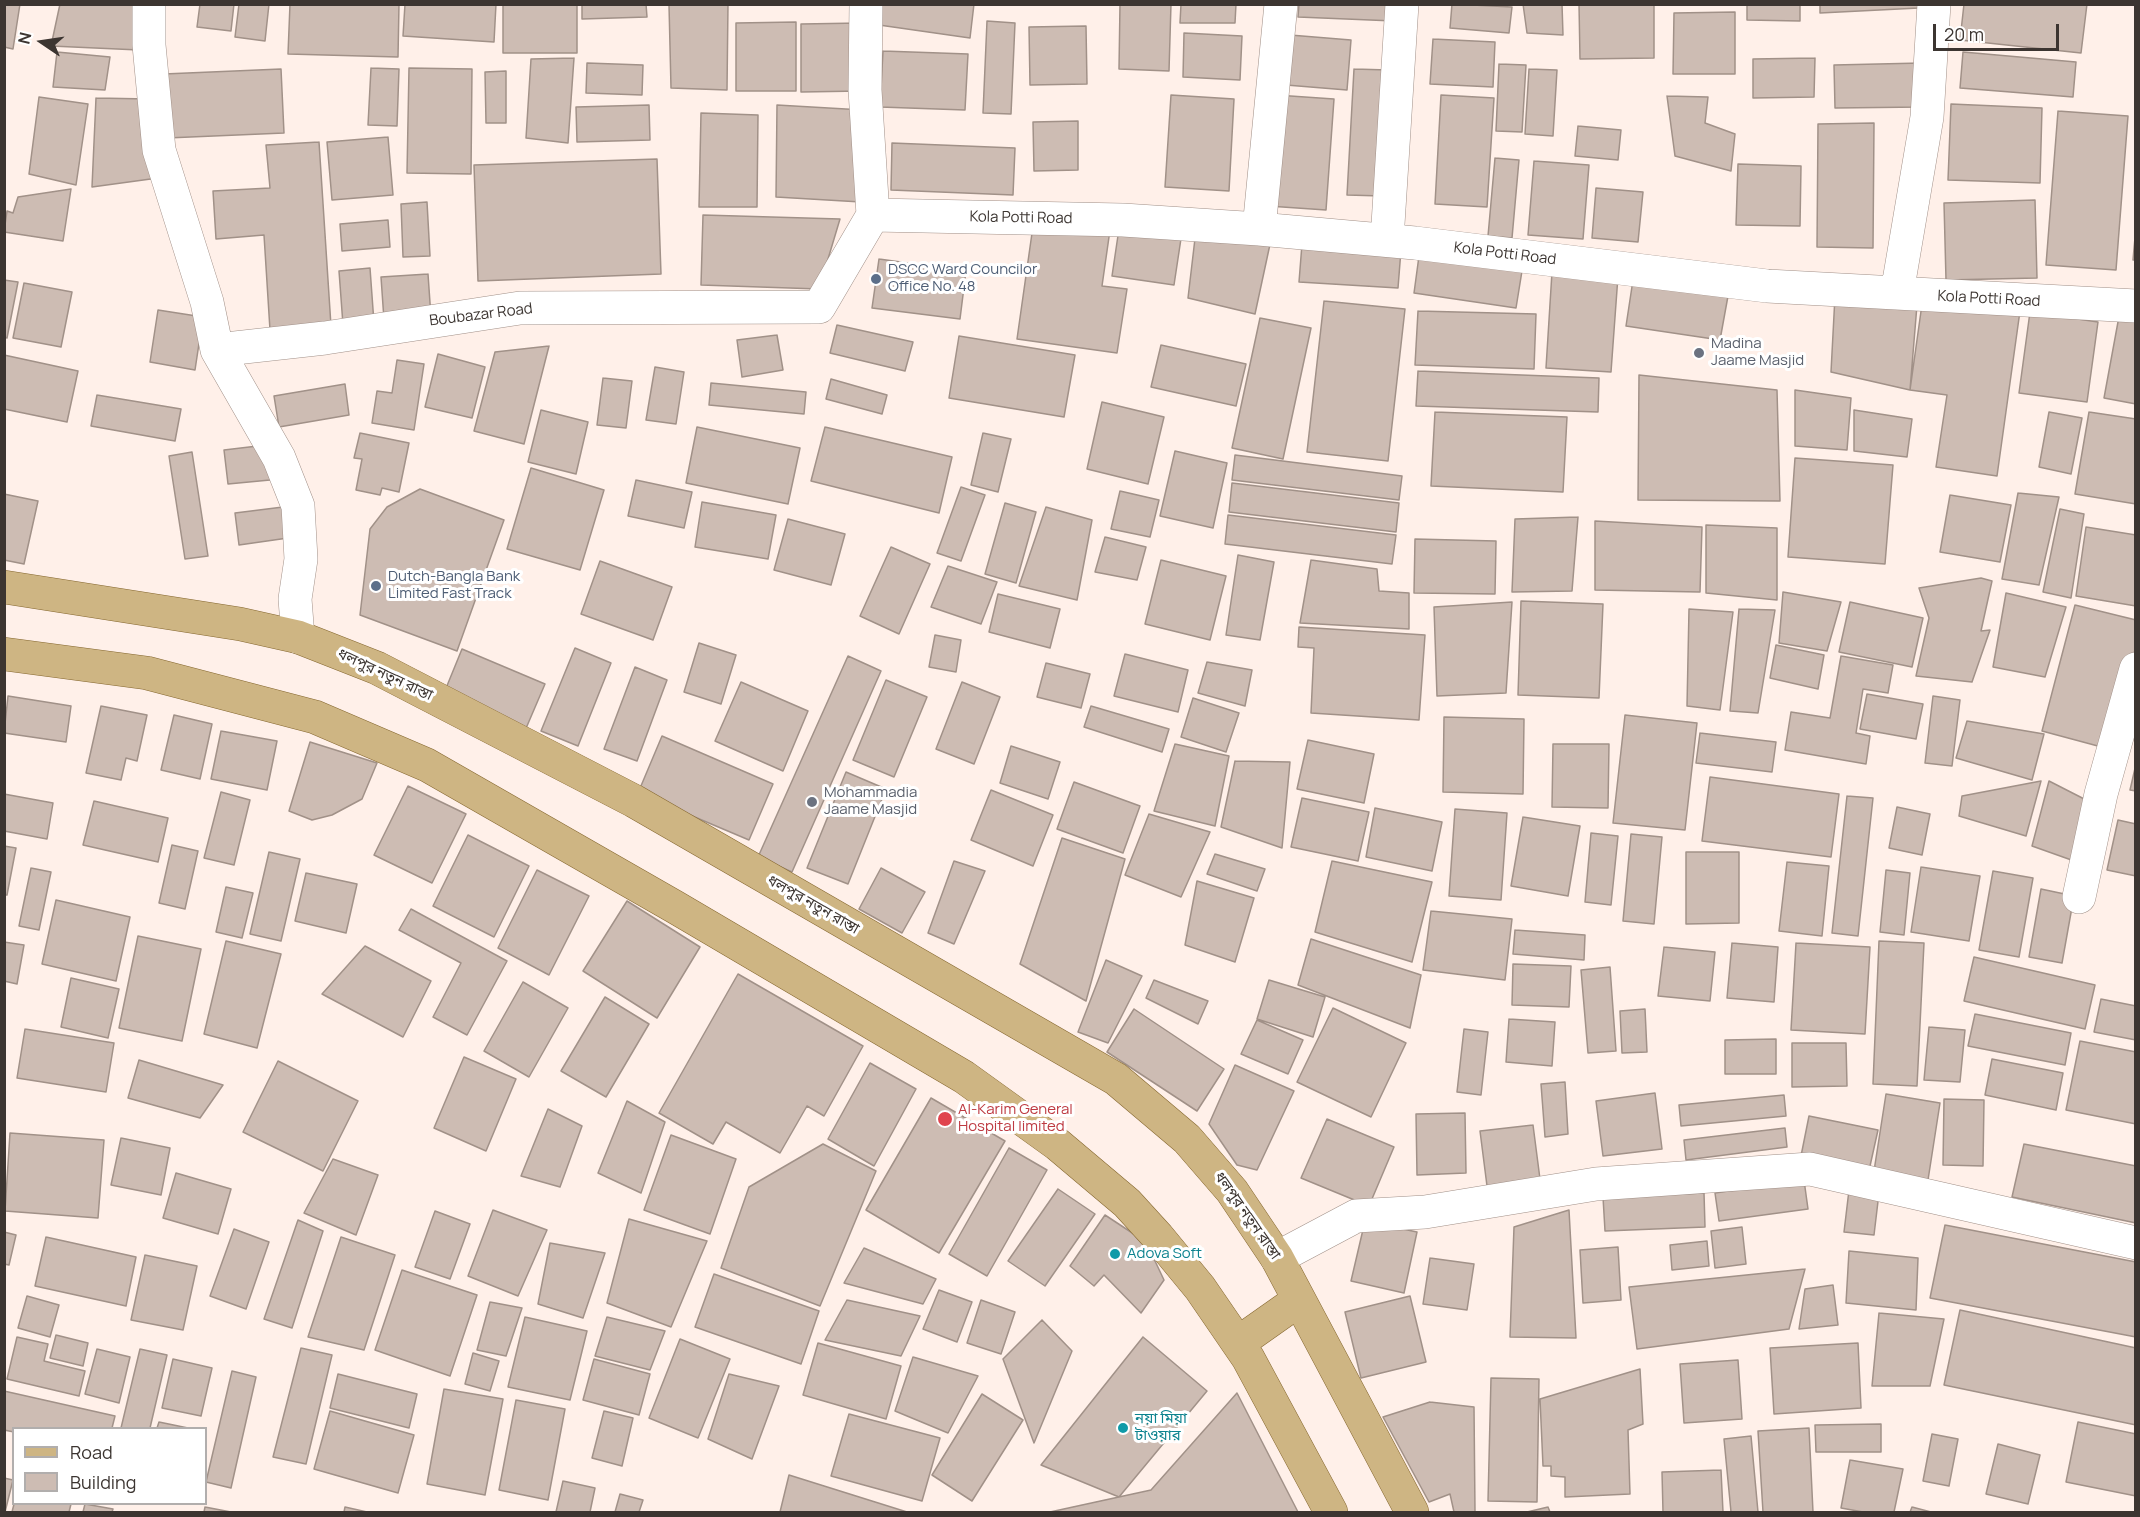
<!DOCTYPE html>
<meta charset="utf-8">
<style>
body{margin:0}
#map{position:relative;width:2140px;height:1517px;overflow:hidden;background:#fff0e9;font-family:Manrope,sans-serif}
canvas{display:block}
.frame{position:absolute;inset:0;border:6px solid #3c3531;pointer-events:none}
.legend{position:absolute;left:12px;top:1427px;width:195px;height:78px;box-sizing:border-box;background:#fff;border:2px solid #b1aead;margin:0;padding:8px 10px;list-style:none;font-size:18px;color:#3c3531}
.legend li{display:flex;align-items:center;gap:12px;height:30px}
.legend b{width:30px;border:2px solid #b1aead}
.north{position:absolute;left:12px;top:12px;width:60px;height:60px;-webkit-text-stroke:4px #fff;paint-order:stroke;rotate:283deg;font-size:16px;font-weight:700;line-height:24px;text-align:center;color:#3c3531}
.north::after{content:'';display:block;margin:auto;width:21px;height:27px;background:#3c3531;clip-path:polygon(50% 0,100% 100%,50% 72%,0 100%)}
.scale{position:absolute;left:1933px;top:24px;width:126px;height:27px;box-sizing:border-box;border:3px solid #3c3531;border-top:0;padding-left:8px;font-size:18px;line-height:21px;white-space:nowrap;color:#3c3531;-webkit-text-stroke:4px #fff;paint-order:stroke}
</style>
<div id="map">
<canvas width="2140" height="1517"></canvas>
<div class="frame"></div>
<ul class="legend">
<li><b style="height:8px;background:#ceb583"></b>Road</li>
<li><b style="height:16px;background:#cdbcb3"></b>Building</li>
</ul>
<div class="north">N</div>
<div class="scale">20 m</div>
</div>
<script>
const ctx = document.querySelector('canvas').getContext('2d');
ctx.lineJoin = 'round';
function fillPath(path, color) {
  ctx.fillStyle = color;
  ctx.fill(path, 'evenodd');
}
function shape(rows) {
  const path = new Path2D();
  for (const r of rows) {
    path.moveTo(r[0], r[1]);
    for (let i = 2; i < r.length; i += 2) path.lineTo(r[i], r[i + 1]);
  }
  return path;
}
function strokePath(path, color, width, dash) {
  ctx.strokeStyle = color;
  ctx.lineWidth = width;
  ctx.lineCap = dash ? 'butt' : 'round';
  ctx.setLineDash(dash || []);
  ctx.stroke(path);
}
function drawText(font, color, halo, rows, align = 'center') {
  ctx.font = font + ' Manrope,"Noto Sans Bengali",sans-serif';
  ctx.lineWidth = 6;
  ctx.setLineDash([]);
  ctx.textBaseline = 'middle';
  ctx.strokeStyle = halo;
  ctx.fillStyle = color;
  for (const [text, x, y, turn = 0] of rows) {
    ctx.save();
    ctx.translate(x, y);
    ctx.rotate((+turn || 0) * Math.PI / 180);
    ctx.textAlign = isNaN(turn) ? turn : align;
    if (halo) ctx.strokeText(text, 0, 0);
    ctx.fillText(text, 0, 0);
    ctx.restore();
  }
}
const building = shape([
 [4,4,20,4,13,49,4,47,4,4],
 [60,4,139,4,139,50,51,46,60,4],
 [200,4,234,4,231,31,197,27,200,4],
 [239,4,269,4,265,41,235,37,239,4],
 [290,4,399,4,398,57,288,54,290,4],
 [405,4,496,4,494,42,403,36,405,4],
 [503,4,577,4,577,53,503,53,503,4],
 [582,4,646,4,647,17,582,19,582,4],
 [728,4,727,90,671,88,669,5,728,4],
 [882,4,974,4,970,38,879,25,882,4],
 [1120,4,1171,4,1169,71,1119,69,1120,4],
 [1181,4,1236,4,1235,23,1180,23,1181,4],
 [1299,4,1395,4,1394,21,1298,17,1299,4],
 [1452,4,1512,7,1509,33,1450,28,1452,4],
 [1523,4,1562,4,1563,35,1527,33,1523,4],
 [1579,4,1654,4,1654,58,1580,59,1579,4],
 [1747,4,1800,4,1800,21,1747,20,1747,4],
 [1820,4,1918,4,1919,8,1820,13,1820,4],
 [1964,4,2087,4,2081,53,1960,40,1964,4],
 [1735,12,1735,74,1673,74,1674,13,1735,12],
 [987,21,1015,23,1011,114,983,113,987,21],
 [796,22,796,91,736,91,736,23,796,22],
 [861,23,861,91,801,92,801,24,861,23],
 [1086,26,1087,84,1030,85,1029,27,1086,26],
 [1184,33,1242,36,1240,80,1183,77,1184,33],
 [1290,35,1351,40,1347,90,1286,85,1290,35],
 [1433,39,1495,42,1493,87,1430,84,1433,39],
 [883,51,968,54,965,110,880,107,883,51],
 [57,52,110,57,105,90,53,87,57,52],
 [1963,52,2076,62,2073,97,1960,88,1963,52],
 [574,58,568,143,526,138,531,59,574,58],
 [1815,58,1814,97,1753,98,1753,59,1815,58],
 [587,63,643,65,642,95,586,93,587,63],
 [1922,63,1922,107,1835,108,1834,65,1922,63],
 [1499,64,1526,65,1522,132,1496,131,1499,64],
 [371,68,399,69,397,126,368,125,371,68],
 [409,68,472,69,471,174,407,173,409,68],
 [281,69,284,133,167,138,164,74,281,69],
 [1354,69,1388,70,1382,196,1347,195,1354,69],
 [1529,69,1557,70,1553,136,1525,134,1529,69],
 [506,71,506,123,486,123,485,72,506,71],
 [1171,95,1234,99,1229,191,1165,187,1171,95],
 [1276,95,1334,99,1326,210,1268,206,1276,95],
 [1441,95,1494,98,1487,207,1435,204,1441,95],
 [1667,96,1708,97,1705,123,1735,134,1731,171,1675,156,1667,96],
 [39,97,88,104,76,185,29,174,39,97],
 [96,98,148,99,158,178,92,187,96,98],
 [1951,104,2042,108,2040,183,1948,180,1951,104],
 [649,105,650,140,577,142,576,107,649,105],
 [777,105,863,110,861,202,776,197,777,105],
 [2058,111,2128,116,2116,270,2046,265,2058,111],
 [701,113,758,115,757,207,699,207,701,113],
 [1078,121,1078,170,1034,171,1033,122,1078,121],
 [1874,123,1873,248,1817,247,1818,124,1874,123],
 [1578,126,1621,130,1618,160,1575,156,1578,126],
 [388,137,393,195,332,200,327,142,388,137],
 [319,142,331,326,270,330,264,235,216,239,213,191,270,188,266,145,319,142],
 [892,143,1015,148,1013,195,891,190,892,143],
 [1495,158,1519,160,1512,238,1488,236,1495,158],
 [657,159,661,274,478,281,474,165,657,159],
 [1534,161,1589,165,1583,239,1528,235,1534,161],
 [1738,164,1801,166,1800,226,1736,225,1738,164],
 [1596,188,1643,192,1638,242,1592,238,1596,188],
 [71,189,63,241,4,232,7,211,13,213,18,197,71,189],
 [2035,200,2037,278,1946,280,1944,203,2035,200],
 [427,202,430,256,403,257,401,204,427,202],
 [703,215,840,219,819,289,701,285,703,215],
 [1034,219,1110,230,1102,286,1127,289,1117,353,1017,339,1034,219],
 [388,220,390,247,342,251,340,224,388,220],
 [1120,222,1182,232,1174,285,1112,276,1120,222],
 [2136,226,2136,260,2133,260,2136,226],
 [1196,230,1272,235,1255,314,1188,298,1196,230],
 [1302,244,1401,250,1398,288,1299,282,1302,244],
 [1419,256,1522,271,1516,308,1414,293,1419,256],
 [879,259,966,271,960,319,872,308,879,259],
 [370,268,374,323,343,325,339,271,370,268],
 [1552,272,1618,276,1611,372,1546,368,1552,272],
 [428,274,431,317,384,320,381,277,428,274],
 [4,280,18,282,7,338,4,337,4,280],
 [1633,280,1728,296,1720,340,1626,326,1633,280],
 [24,283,72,292,61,347,13,338,24,283],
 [1835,296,1917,305,1910,390,1831,372,1835,296],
 [1923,297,2020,311,1997,476,1936,467,1947,395,1910,390,1923,297],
 [1324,301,1405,309,1388,461,1307,452,1324,301],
 [158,310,203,317,195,370,150,362,158,310],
 [1418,311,1536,314,1534,369,1415,365,1418,311],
 [2120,311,2136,314,2136,404,2104,398,2120,311],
 [2030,312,2098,322,2087,402,2019,393,2030,312],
 [1260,318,1311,328,1283,459,1232,448,1260,318],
 [837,325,913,342,905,371,830,353,837,325],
 [777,335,783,370,742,377,737,340,777,335],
 [959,336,1075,355,1064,417,949,398,959,336],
 [1161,345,1246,364,1236,406,1151,387,1161,345],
 [549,346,524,444,474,431,495,352,549,346],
 [438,354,485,367,472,418,425,407,438,354],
 [4,355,78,371,67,422,4,409,4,355],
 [397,360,424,364,414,430,372,423,377,391,392,393,397,360],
 [655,367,684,372,676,424,646,420,655,367],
 [1418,371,1599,378,1598,412,1416,406,1418,371],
 [1639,375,1777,390,1780,501,1638,500,1639,375],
 [603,378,632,381,626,428,597,425,603,378],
 [831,379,887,395,882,414,826,399,831,379],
 [711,383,806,392,804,414,709,405,711,383],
 [345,384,349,415,279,427,274,396,345,384],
 [1795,390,1851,398,1847,450,1795,446,1795,390],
 [97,395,181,409,175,441,91,426,97,395],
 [1102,402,1164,417,1148,484,1087,469,1102,402],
 [541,410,588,422,576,474,528,462,541,410],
 [1854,410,1912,419,1907,457,1854,451,1854,410],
 [1435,412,1567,417,1563,492,1431,486,1435,412],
 [2049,412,2082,418,2071,474,2039,467,2049,412],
 [2089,412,2136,419,2136,504,2075,494,2089,412],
 [697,427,800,448,788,504,686,483,697,427],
 [825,427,952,457,939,513,811,481,825,427],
 [360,433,409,443,399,492,382,488,380,495,356,490,362,459,354,458,360,433],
 [983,433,1011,439,998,492,971,485,983,433],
 [266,445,270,480,228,484,224,450,266,445],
 [1175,451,1227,463,1213,528,1160,516,1175,451],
 [192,452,208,556,185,559,169,456,192,452],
 [1235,455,1402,476,1399,500,1232,480,1235,455],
 [1795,458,1893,465,1885,564,1788,557,1795,458],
 [531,468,604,490,580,570,507,549,531,468],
 [636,480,692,492,684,528,628,516,636,480],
 [1232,483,1399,503,1396,532,1229,512,1232,483],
 [961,487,985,495,961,561,937,553,961,487],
 [420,489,504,520,457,651,360,615,370,529,387,507,420,489],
 [1120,491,1159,500,1150,537,1111,529,1120,491],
 [2018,493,2059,497,2039,585,2002,579,2018,493],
 [4,494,38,501,24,564,4,560,4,494],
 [1950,495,2011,505,2000,562,1940,552,1950,495],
 [702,502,776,515,768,559,695,547,702,502],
 [1005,503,1036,512,1016,583,985,574,1005,503],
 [291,506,295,537,239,545,235,513,291,506],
 [1046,507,1092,520,1077,600,1019,586,1046,507],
 [2060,509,2084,514,2071,598,2043,592,2060,509],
 [1228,515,1396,535,1392,564,1225,544,1228,515],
 [1578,517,1572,591,1512,592,1515,519,1578,517],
 [788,519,845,534,831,585,774,570,788,519],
 [1595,521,1702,527,1700,592,1595,590,1595,521],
 [1706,525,1777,528,1777,600,1706,593,1706,525],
 [2086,527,2136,535,2136,606,2076,596,2086,527],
 [1105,537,1146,547,1137,580,1095,572,1105,537],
 [1415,539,1496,541,1495,594,1414,593,1415,539],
 [891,547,930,564,899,634,860,616,891,547],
 [1238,555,1274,562,1260,640,1226,635,1238,555],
 [1161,560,1226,576,1210,640,1145,624,1161,560],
 [1311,560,1377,569,1379,591,1409,593,1409,629,1300,623,1311,560],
 [600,561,672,587,653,640,581,614,600,561],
 [948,566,997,582,981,624,931,607,948,566],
 [1981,578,1992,581,1981,631,1990,630,1972,682,1916,676,1929,618,1919,588,1981,578],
 [1783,592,1841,602,1827,651,1779,643,1783,592],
 [2006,593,2066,607,2045,677,1993,667,2006,593],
 [998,594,1060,609,1050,648,989,632,998,594],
 [1521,601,1603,604,1599,698,1518,695,1521,601],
 [1512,602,1506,693,1437,696,1434,607,1512,602],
 [1850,602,1923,618,1912,667,1839,652,1850,602],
 [2075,605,2136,620,2136,646,2109,749,2042,731,2075,605],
 [1689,609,1733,612,1720,710,1687,706,1689,609],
 [1739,609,1775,610,1758,713,1730,711,1739,609],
 [1299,627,1425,635,1419,720,1311,713,1314,648,1298,647,1299,627],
 [935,635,961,640,956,672,929,667,935,635],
 [699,643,736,655,721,704,684,692,699,643],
 [1776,645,1824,655,1818,689,1770,678,1776,645],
 [575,648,611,663,578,746,541,731,575,648],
 [462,649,545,684,524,733,442,698,462,649],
 [1125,654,1188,670,1178,712,1114,696,1125,654],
 [848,656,881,671,792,872,758,857,848,656],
 [1841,656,1893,665,1888,693,1863,689,1856,733,1870,736,1866,764,1785,750,1791,712,1830,718,1841,656],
 [1207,662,1252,670,1245,706,1198,693,1207,662],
 [1046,663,1090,674,1081,708,1037,697,1046,663],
 [635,667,667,680,637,761,604,749,635,667],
 [886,680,927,697,894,777,853,760,886,680],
 [741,682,808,711,783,771,715,741,741,682],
 [962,682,1000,697,974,764,936,749,962,682],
 [1867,694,1923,704,1916,739,1860,729,1867,694],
 [8,696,71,706,66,742,4,733,8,696],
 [1933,696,1960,700,1952,766,1925,763,1933,696],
 [1193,698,1239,713,1226,752,1181,737,1193,698],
 [101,706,147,715,137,761,126,758,121,780,86,773,101,706],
 [1091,706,1169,729,1162,752,1084,727,1091,706],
 [174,715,212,724,200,779,161,770,174,715],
 [1625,715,1697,723,1685,830,1613,823,1625,715],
 [1444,717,1524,719,1523,794,1443,792,1444,717],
 [1967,721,2044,734,2032,780,1956,758,1967,721],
 [221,731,277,741,267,790,211,779,221,731],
 [1700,733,1776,742,1772,772,1696,763,1700,733],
 [662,736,773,784,749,840,638,793,662,736],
 [1308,740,1374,754,1364,803,1297,789,1308,740],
 [310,742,377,763,362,799,332,815,312,820,289,811,310,742],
 [1175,744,1229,756,1215,826,1154,811,1175,744],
 [1553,744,1609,744,1608,808,1552,807,1553,744],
 [1011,746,1060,762,1048,799,1000,783,1011,746],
 [1235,761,1290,762,1282,848,1221,827,1235,761],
 [2136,764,2136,791,2130,790,2136,764],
 [846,772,886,789,848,884,807,868,846,772],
 [1710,777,1839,794,1831,857,1702,841,1710,777],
 [2041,781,2026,836,1959,816,1962,796,2041,781],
 [2049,781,2094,804,2077,862,2032,846,2049,781],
 [1074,782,1140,806,1123,853,1057,829,1074,782],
 [408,786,466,814,432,883,374,855,408,786],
 [991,790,1053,815,1033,866,971,840,991,790],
 [221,792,250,800,234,865,204,858,221,792],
 [4,794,53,803,47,839,4,831,4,794],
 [1847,796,1873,798,1858,936,1832,933,1847,796],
 [1302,798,1369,812,1358,861,1291,847,1302,798],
 [94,801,168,818,158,862,83,845,94,801],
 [1897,807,1930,814,1922,855,1889,848,1897,807],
 [1375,808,1442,822,1432,871,1366,857,1375,808],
 [1455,809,1507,813,1501,900,1449,896,1455,809],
 [1149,814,1210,832,1181,897,1125,875,1149,814],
 [1523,817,1580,826,1568,896,1511,886,1523,817],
 [2118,820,2136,824,2136,876,2107,870,2118,820],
 [1591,833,1618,836,1611,905,1585,902,1591,833],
 [1631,834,1662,837,1654,924,1623,921,1631,834],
 [468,835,529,866,494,937,433,906,468,835],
 [1062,838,1125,859,1086,1001,1020,964,1062,838],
 [172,845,198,851,185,909,159,903,172,845],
 [4,846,16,848,7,895,4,895,4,846],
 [269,852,300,859,281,941,250,934,269,852],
 [1686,852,1739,852,1739,923,1686,924,1686,852],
 [1215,854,1265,869,1257,891,1207,874,1215,854],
 [954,861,985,871,954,944,928,933,954,861],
 [1332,861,1432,882,1412,962,1315,932,1332,861],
 [1787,862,1829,866,1822,936,1779,931,1787,862],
 [1921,867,1980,876,1969,941,1911,932,1921,867],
 [31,868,51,872,39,930,19,926,31,868],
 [881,868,925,892,902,933,859,909,881,868],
 [537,870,589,896,549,975,498,948,537,870],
 [1886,870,1910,873,1904,935,1880,932,1886,870],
 [1993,871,2033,878,2019,957,1979,950,1993,871],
 [306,873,357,884,346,933,295,921,306,873],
 [1197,881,1254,898,1235,962,1185,945,1197,881],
 [226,887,253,893,242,938,216,932,226,887],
 [2041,889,2074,896,2062,963,2029,957,2041,889],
 [56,900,130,917,116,981,42,964,56,900],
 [627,901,700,947,657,1018,583,971,627,901],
 [411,909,507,961,467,1035,433,1017,461,963,399,930,411,909],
 [1431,911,1512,919,1505,980,1423,970,1431,911],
 [1515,930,1585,935,1584,960,1513,954,1515,930],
 [138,936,201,949,182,1041,119,1028,138,936],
 [1311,939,1421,975,1410,1028,1298,985,1311,939],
 [226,941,281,954,257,1048,204,1034,226,941],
 [1879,941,1924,943,1917,1086,1873,1084,1879,941],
 [4,942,24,945,17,984,4,981,4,942],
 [1732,943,1778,947,1774,1002,1727,998,1732,943],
 [1796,943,1870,947,1865,1034,1791,1030,1796,943],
 [365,946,431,981,403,1037,322,994,365,946],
 [1664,947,1715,952,1710,1001,1658,996,1664,947],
 [1974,957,2095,985,2085,1029,1964,1001,1974,957],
 [1106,960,1142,976,1108,1043,1078,1032,1106,960],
 [1513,964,1571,966,1569,1007,1512,1005,1513,964],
 [1610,967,1616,1051,1588,1053,1581,970,1610,967],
 [738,974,863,1046,824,1116,807,1106,780,1153,726,1122,713,1144,659,1113,738,974],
 [71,978,119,989,108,1038,61,1027,71,978],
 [1154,980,1208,1001,1198,1024,1146,998,1154,980],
 [1269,980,1325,997,1313,1037,1257,1019,1269,980],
 [523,982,568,1008,529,1077,484,1051,523,982],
 [605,997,649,1024,606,1097,561,1071,605,997],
 [2101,999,2136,1006,2136,1040,2094,1032,2101,999],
 [1333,1008,1406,1043,1371,1117,1297,1082,1333,1008],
 [1134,1009,1224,1069,1197,1111,1107,1052,1134,1009],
 [1645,1009,1647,1052,1622,1053,1620,1011,1645,1009],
 [1975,1014,2071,1033,2065,1065,1968,1046,1975,1014],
 [1509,1019,1555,1022,1552,1066,1506,1062,1509,1019],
 [1257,1020,1303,1040,1288,1074,1241,1054,1257,1020],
 [1929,1027,1965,1030,1960,1082,1924,1080,1929,1027],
 [25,1029,114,1043,106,1092,17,1078,25,1029],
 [1464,1029,1488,1032,1481,1095,1457,1092,1464,1029],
 [1776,1039,1776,1074,1725,1074,1725,1040,1776,1039],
 [2080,1041,2136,1052,2136,1124,2066,1110,2080,1041],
 [1792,1043,1846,1043,1847,1086,1792,1087,1792,1043],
 [464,1057,516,1079,486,1151,434,1128,464,1057],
 [1992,1059,2063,1073,2056,1110,1985,1095,1992,1059],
 [139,1060,223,1085,200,1118,128,1098,139,1060],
 [278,1061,358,1101,323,1171,243,1132,278,1061],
 [870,1063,916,1089,874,1166,828,1139,870,1063],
 [1235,1065,1294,1091,1257,1170,1237,1165,1209,1124,1235,1065],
 [1565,1082,1568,1134,1545,1137,1541,1084,1565,1082],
 [1655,1093,1662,1149,1603,1156,1596,1101,1655,1093],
 [1886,1094,1940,1103,1928,1180,1874,1171,1886,1094],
 [1784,1095,1786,1116,1681,1126,1679,1105,1784,1095],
 [931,1098,1005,1141,939,1253,866,1210,931,1098],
 [1944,1099,1984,1100,1983,1166,1943,1165,1944,1099],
 [627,1101,665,1122,641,1193,598,1173,627,1101],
 [548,1109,582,1126,560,1187,521,1176,548,1109],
 [1465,1113,1466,1173,1417,1175,1416,1114,1465,1113],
 [1809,1116,1878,1130,1868,1175,1800,1161,1809,1116],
 [1327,1119,1394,1147,1369,1206,1301,1178,1327,1119],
 [1533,1125,1540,1179,1487,1186,1480,1131,1533,1125],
 [1785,1128,1787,1147,1686,1160,1684,1140,1785,1128],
 [10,1133,104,1140,98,1218,5,1211,10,1133],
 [671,1135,736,1159,710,1234,644,1210,671,1135],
 [121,1138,170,1148,161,1195,111,1185,121,1138],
 [823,1144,876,1171,820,1306,721,1268,749,1187,823,1144],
 [2024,1144,2136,1166,2136,1223,2012,1197,2024,1144],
 [1009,1148,1047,1170,987,1276,949,1254,1009,1148],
 [333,1159,378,1175,356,1235,304,1213,333,1159],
 [176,1173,231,1189,218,1234,163,1218,176,1173],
 [1804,1180,1808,1209,1719,1221,1715,1193,1804,1180],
 [1058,1189,1095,1214,1045,1286,1008,1261,1058,1189],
 [1849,1190,1879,1193,1874,1235,1844,1232,1849,1190],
 [1704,1193,1705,1227,1605,1231,1603,1197,1704,1193],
 [493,1210,547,1230,518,1296,468,1276,493,1210],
 [1569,1210,1576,1338,1510,1337,1514,1227,1569,1210],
 [435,1211,470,1224,450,1279,415,1267,435,1211],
 [1105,1215,1146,1242,1164,1280,1141,1313,1104,1275,1094,1286,1070,1266,1105,1215],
 [629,1219,707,1241,671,1327,607,1303,629,1219],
 [298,1220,323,1231,292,1328,264,1319,298,1220],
 [1365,1221,1417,1232,1404,1293,1351,1281,1365,1221],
 [1945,1225,2136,1262,2136,1337,1930,1298,1945,1225],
 [1742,1227,1746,1264,1715,1268,1711,1231,1742,1227],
 [234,1229,269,1242,246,1309,210,1296,234,1229],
 [4,1232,16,1235,9,1265,4,1264,4,1232],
 [46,1237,136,1257,126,1306,35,1286,46,1237],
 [341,1237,395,1255,364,1350,308,1337,341,1237],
 [1707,1241,1709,1266,1672,1270,1670,1245,1707,1241],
 [550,1243,605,1253,583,1318,538,1304,550,1243],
 [1618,1247,1621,1300,1583,1303,1580,1250,1618,1247],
 [864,1248,936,1279,923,1304,844,1283,864,1248],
 [1849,1251,1918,1258,1916,1310,1846,1303,1849,1251],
 [145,1255,197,1266,183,1330,131,1320,145,1255],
 [1430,1258,1474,1264,1467,1310,1423,1304,1430,1258],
 [1805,1269,1789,1329,1637,1349,1629,1287,1805,1269],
 [402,1270,477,1295,450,1376,375,1350,402,1270],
 [714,1274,819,1311,801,1364,695,1327,714,1274],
 [1833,1285,1838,1325,1799,1329,1805,1289,1833,1285],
 [939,1290,972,1302,957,1342,923,1329,939,1290],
 [27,1296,59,1305,50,1337,18,1328,27,1296],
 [1410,1296,1426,1362,1361,1378,1345,1312,1410,1296],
 [847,1300,920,1316,901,1356,825,1340,847,1300],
 [981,1300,1015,1312,1001,1354,967,1343,981,1300],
 [490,1302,522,1308,506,1356,477,1350,490,1302],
 [1960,1310,2136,1348,2136,1425,1944,1385,1960,1310],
 [1879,1313,1944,1319,1930,1386,1872,1386,1879,1313],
 [525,1317,587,1331,570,1400,508,1387,525,1317],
 [607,1317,665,1331,650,1370,595,1356,607,1317],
 [1042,1320,1072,1351,1034,1443,1003,1359,1042,1320],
 [56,1335,88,1343,83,1366,50,1358,56,1335],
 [17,1337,48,1344,44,1361,85,1371,79,1396,7,1379,17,1337],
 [1143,1337,1207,1391,1119,1497,1041,1465,1143,1337],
 [680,1339,730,1359,698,1438,649,1418,680,1339],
 [818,1343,901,1366,886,1419,803,1395,818,1343],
 [1858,1343,1861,1408,1774,1414,1770,1348,1858,1343],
 [301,1348,332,1355,306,1464,273,1457,301,1348],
 [97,1349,130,1357,119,1403,85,1394,97,1349],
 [140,1349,167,1355,150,1428,121,1428,140,1349],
 [473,1353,499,1361,490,1391,465,1384,473,1353],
 [913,1357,978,1376,948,1433,895,1411,913,1357],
 [173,1359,212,1368,201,1416,162,1408,173,1359],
 [594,1359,650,1374,639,1415,583,1400,594,1359],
 [1738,1360,1742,1419,1684,1423,1680,1364,1738,1360],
 [1640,1369,1643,1424,1628,1430,1630,1494,1565,1497,1565,1477,1551,1476,1551,1466,1543,1466,1540,1399,1640,1369],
 [232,1371,256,1377,231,1488,206,1482,232,1371],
 [338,1374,417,1394,409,1428,330,1408,338,1374],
 [729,1374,779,1386,752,1459,708,1439,729,1374],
 [1491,1378,1539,1379,1537,1502,1488,1501,1491,1378],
 [444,1389,503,1399,485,1495,427,1484,444,1389],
 [4,1391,115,1416,112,1428,14,1428,14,1432,4,1430,4,1391],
 [1237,1393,1298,1512,1050,1512,1151,1490,1237,1393],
 [982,1394,1023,1420,972,1501,932,1475,982,1394],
 [516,1400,565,1409,548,1500,499,1490,516,1400],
 [1430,1402,1474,1407,1475,1512,1454,1512,1450,1494,1429,1502,1383,1417,1430,1402],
 [330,1411,414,1435,398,1493,314,1469,330,1411],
 [604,1411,633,1418,622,1466,592,1458,604,1411],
 [849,1414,940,1438,922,1501,831,1476,849,1414],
 [159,1422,188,1428,157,1428,159,1422],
 [2078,1422,2136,1434,2136,1496,2066,1482,2078,1422],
 [1881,1424,1881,1452,1816,1452,1815,1425,1881,1424],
 [1809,1428,1813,1512,1763,1512,1758,1431,1809,1428],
 [1932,1434,1958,1439,1949,1486,1923,1481,1932,1434],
 [1751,1436,1758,1512,1731,1512,1724,1439,1751,1436],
 [1998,1444,2040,1455,2028,1504,1986,1494,1998,1444],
 [1850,1460,1903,1469,1894,1512,1863,1512,1841,1508,1850,1460],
 [1721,1470,1723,1512,1663,1512,1662,1472,1721,1470],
 [789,1475,907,1512,780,1512,789,1475],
 [4,1478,13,1480,5,1512,4,1512,4,1478],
 [563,1481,595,1488,590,1512,556,1512,563,1481],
 [620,1494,643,1500,639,1512,615,1512,620,1494],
 [14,1504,71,1504,69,1512,12,1512,14,1504],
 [85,1504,113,1509,112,1512,83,1512,85,1504],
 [205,1507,231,1512,204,1512,205,1507],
 [345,1507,367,1512,344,1512,345,1507],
 [1548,1507,1550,1512,1527,1512,1548,1507],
 [1912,1507,1931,1512,1910,1512,1912,1507]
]);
fillPath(building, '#cdbcb3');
strokePath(building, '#a19188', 1.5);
const minor = shape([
 [149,4,149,45,159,150,207,302,217,350,279,458,298,506,301,559,295,599,298,637],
 [873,215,1123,220,1259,229,1415,243,1767,286,2136,306],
 [1259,229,1281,4],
 [1387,240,1402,4],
 [1897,293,1927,117,1934,4],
 [217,350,325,338,520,308,819,307,873,215,865,90,866,4],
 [2079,897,2101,794,2136,669],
 [1277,1258,1356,1216,1425,1212,1596,1184,1810,1169,2136,1243]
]);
const major = shape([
 [4,587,240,624,298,637,377,668,634,801,1116,1079,1187,1139,1232,1191,1277,1258,1412,1512],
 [4,654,147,673,315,717,427,765,675,907,964,1077,1057,1144,1127,1203,1158,1237,1200,1288,1248,1358,1331,1512],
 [1238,1343,1299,1300]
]);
strokePath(minor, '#a19088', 34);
strokePath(major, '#866831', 34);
strokePath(minor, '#fff', 33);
strokePath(major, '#ceb583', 33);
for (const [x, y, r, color] of [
 [876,279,6,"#5c6f8a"],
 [1699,353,6,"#6b7280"],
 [376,586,6,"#5c6f8a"],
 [812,802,6,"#6b7280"],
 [945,1119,8,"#e0444e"],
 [1115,1254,6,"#0f9aa8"],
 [1123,1428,6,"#0f9aa8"]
]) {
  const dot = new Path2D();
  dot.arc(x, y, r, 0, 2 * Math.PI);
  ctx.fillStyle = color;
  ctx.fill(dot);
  strokePath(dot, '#fff', 2);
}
drawText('15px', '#3c3531', '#fff', [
 ["Kola Potti Road",1021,218,1],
 ["Kola Potti Road",1505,254,7],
 ["Kola Potti Road",1989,299,3],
 ["Boubazar Road",481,315,-7],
 ["ধলপুর নতুন রাস্তা",385,675,25],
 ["ধলপুর নতুন রাস্তা",813,905,30],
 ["ধলপুর নতুন রাস্তা",1247,1216,55]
]);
drawText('15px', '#4e5e75', '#fff', [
 ["DSCC Ward Councilor",888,270],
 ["Office No. 48",888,287],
 ["Dutch-Bangla Bank",388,577],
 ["Limited Fast Track",388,594]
], 'left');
drawText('15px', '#5b616d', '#fff', [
 ["Madina",1711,344],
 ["Jaame Masjid",1711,361],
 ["Mohammadia",824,793],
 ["Jaame Masjid",824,810]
], 'left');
drawText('15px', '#be3a42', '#fff', [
 ["Al-Karim General",958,1110],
 ["Hospital limited",958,1127]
], 'left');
drawText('15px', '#0d838f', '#fff', [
 ["Adova Soft",1127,1254],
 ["নয়া মিয়া",1135,1419],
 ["টাওয়ার",1135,1436]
], 'left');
</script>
